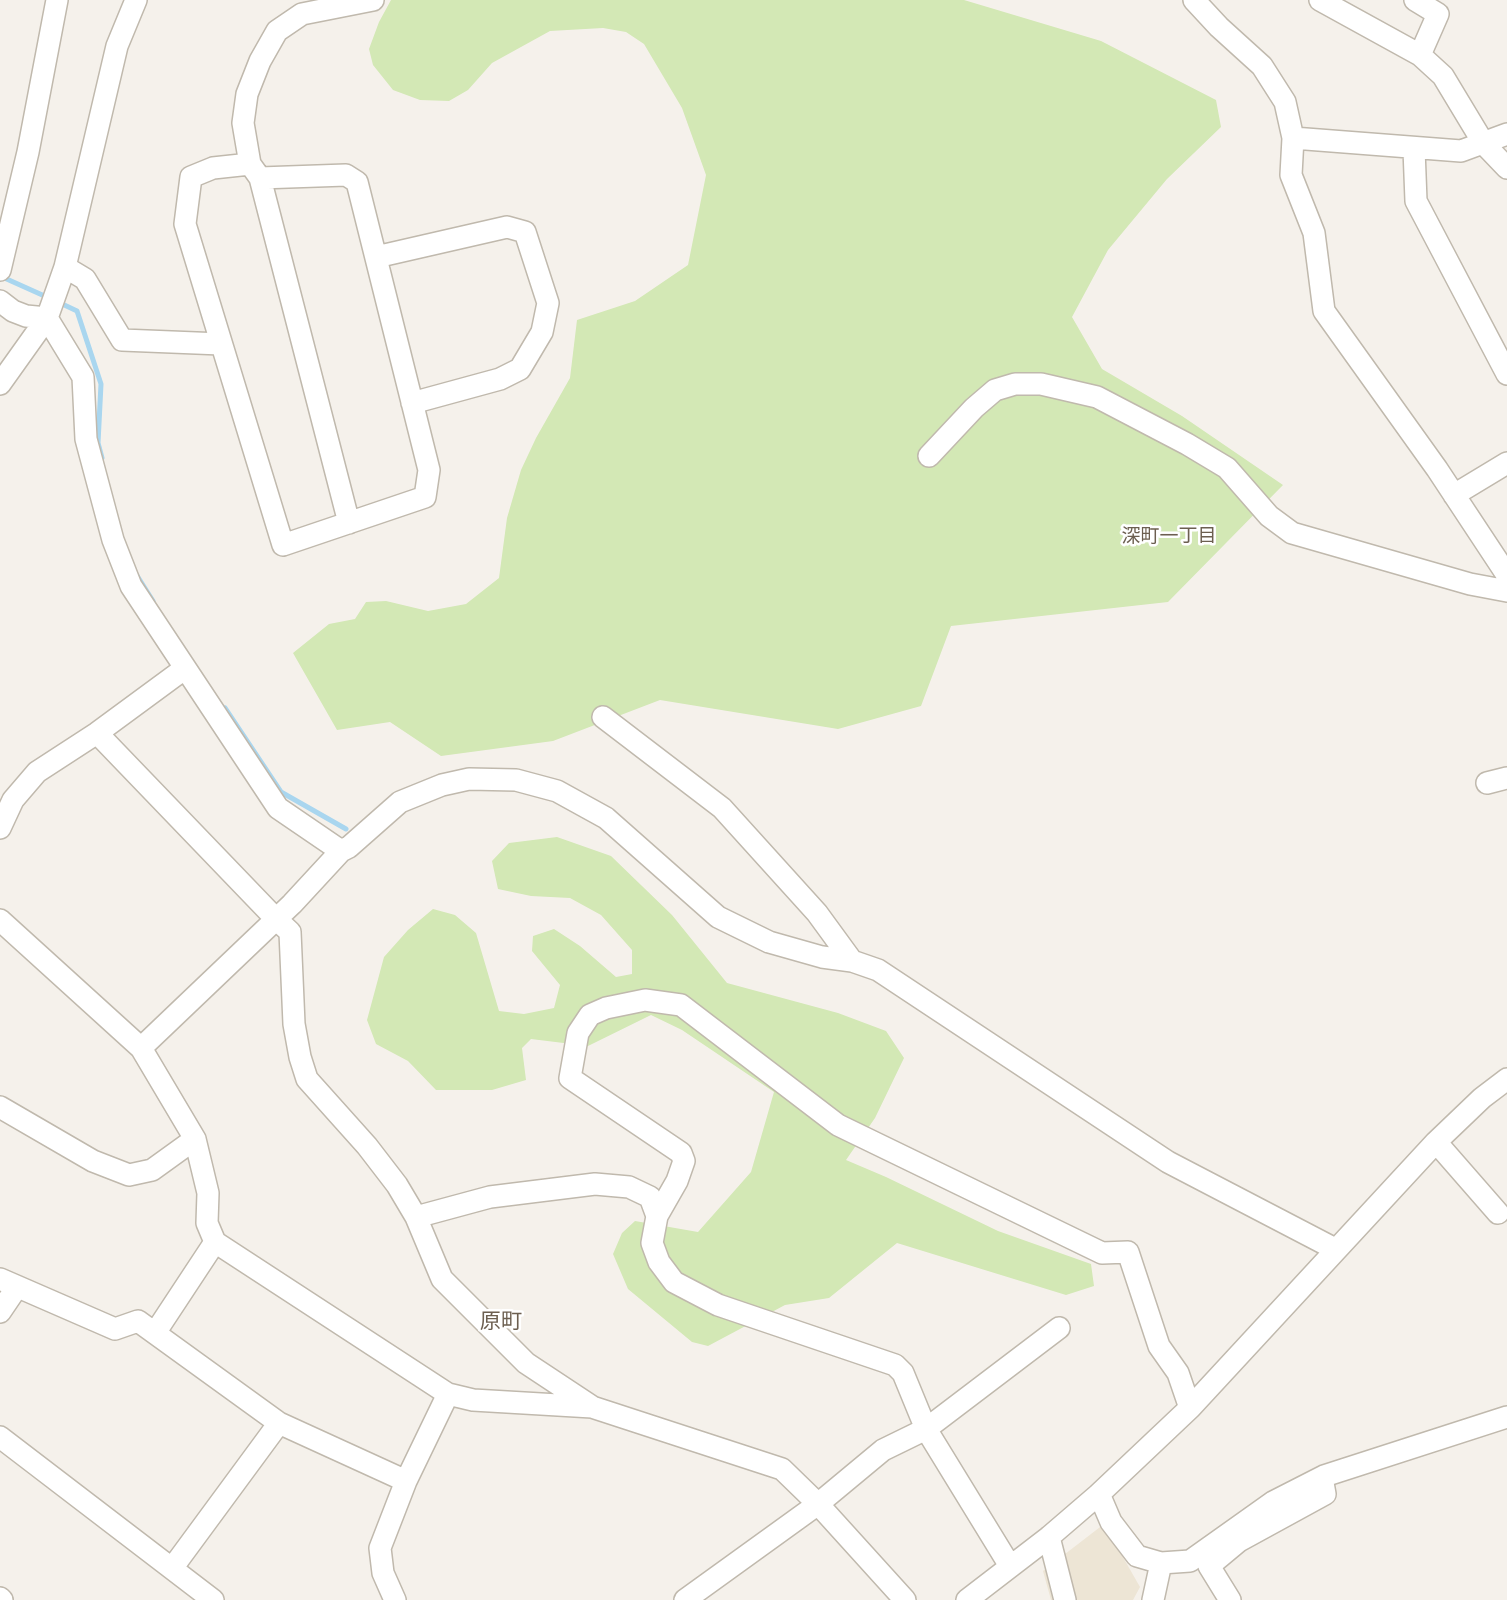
<!DOCTYPE html>
<meta charset="utf-8">
<style>
body{margin:0}
canvas{display:block;background:#f5f1eb}
</style>
<canvas width="1507" height="1600"></canvas>
<script>
const context = document.querySelector('canvas').getContext('2d');
context.lineJoin = 'round';
function paint(path, color) { context.fillStyle = color; context.fill(path, 'evenodd'); }
const poly = rows => new Path2D(rows.map(r => 'M' + r).join(''));
function strokePath(path, color, width, dash) { context.strokeStyle = color; context.lineWidth = width; context.lineCap = dash ? 'butt' : 'round'; context.setLineDash(dash || []); context.stroke(path); }
function label(font, color, halo, rows, align = 'center') {
  context.font = font + ' "Source Sans 3","Noto Sans JP",sans-serif'; context.lineWidth = 5; context.setLineDash([]); context.textBaseline = 'middle'; context.strokeStyle = halo; context.fillStyle = color; for (const [text, x, y, turn = 0] of rows) {
    context.save(); context.translate(x, y); context.rotate((+turn || 0) * Math.PI / 180); context.textAlign = isNaN(turn) ? turn : align; if (halo) context.strokeText(text, 0, 0); context.fillText(text, 0, 0); context.restore();
  }
}
const education = poly([
 [1104,1524,1140,1587,1133,1600,1051,1600,1043,1571]
]);
const green = poly([
 [391,0,964,0,1101,41,1216,100,1221,127,1167,179,1108,250,1072,317,1102,369,1182,416,1283,485,1168,602,951,626,921,706,838,729,660,700,553,741,441,756,390,722,337,730,293,653,329,624,355,619,366,602,386,601,428,611,466,604,499,578,507,518,521,470,536,438,570,378,577,320,635,301,688,265,706,175,682,108,644,44,626,32,603,28,550,31,492,63,468,90,449,101,420,100,393,90,373,65,369,49,379,22],
 [557,837,611,856,672,915,727,983,838,1013,886,1031,904,1058,875,1118,846,1160,886,1177,998,1231,1091,1264,1094,1286,1066,1295,897,1243,829,1298,785,1305,708,1346,692,1342,628,1289,613,1254,622,1233,635,1221,698,1232,751,1172,774,1092,682,1030,651,1015,588,1046,531,1039,522,1048,526,1080,492,1090,436,1090,408,1061,376,1044,367,1020,384,957,408,930,433,909,455,915,476,933,499,1011,524,1014,554,1008,560,985,532,951,533,936,554,929,580,946,616,977,632,974,632,950,601,915,570,898,531,896,498,889,492,861,509,843]
]);
const stream = poly([
 [0,276,49,298],
 [58,302,77,311,101,384,98,443,102,458],
 [136,574,153,601],
 [225,708,281,792,346,829]
]);
const minor = poly([
 [1194,0,1219,27,1262,66,1285,102,1293,138,1291,175,1314,233,1324,311,1437,469,1507,575],
 [1320,0,1420,55,1443,76,1484,144,1507,168],
 [1415,0,1438,14,1420,55],
 [1293,138,1461,151,1507,134],
 [1414,149,1416,201,1507,374],
 [250,164,213,168,191,177,185,224,283,545,425,497,429,470,357,182,346,175,260,178],
 [376,257,507,227,525,232,548,303,542,332,520,369,500,379,412,403],
 [65,267,85,279,122,340,221,344],
 [0,270,28,152,57,0],
 [0,301,13,311,26,316,47,318],
 [47,318,83,377,86,439,113,540,131,586,278,808,341,851],
 [0,384,47,318,58,287,65,267,117,46,136,0],
 [929,456,974,408,995,390,1015,384,1041,384,1097,397,1187,444,1227,468,1269,516,1292,533,1470,584,1507,591],
 [1454,495,1507,463],
 [349,523,260,178,250,164,243,123,247,94,260,61,277,31,302,14,373,0],
 [603,717,722,808,817,913,852,961],
 [97,733,275,918,290,932,294,1024,300,1057,307,1079,367,1146,397,1185,416,1217,442,1279,526,1363,591,1406],
 [1487,783,1507,778],
 [0,828,13,800,37,772,97,733,184,669],
 [0,920,141,1048,195,1139,208,1193,207,1223,215,1242,448,1394,473,1400,592,1407,782,1469,818,1504,905,1600],
 [141,1048,292,904,341,851,349,847,400,802,442,785,469,779,516,780,557,791,606,818,718,917,769,942,822,957,852,961,878,970,1168,1162,1335,1249],
 [0,1107,93,1161,129,1175,152,1170,195,1139],
 [1436,1142,1498,1213],
 [416,1217,490,1197,595,1184,629,1187,650,1197,657,1216],
 [0,1279,115,1329,138,1321,279,1423,406,1481],
 [0,1312,17,1287],
 [155,1333,215,1242],
 [0,1437,213,1600],
 [1099,1494,1111,1522,1137,1556,1161,1563,1190,1561,1273,1502,1324,1476,1507,1417],
 [1049,1537,1065,1600],
 [1010,1566,926,1429,903,1373,895,1365,718,1305,674,1282,659,1262,652,1243,657,1216,677,1181,684,1161,681,1153,570,1078,578,1033,590,1015,606,1008,645,1000,681,1005,838,1125,1102,1253,1128,1252,1159,1346,1178,1373,1190,1408],
 [173,1567,279,1423],
 [0,1598,2,1600],
 [395,1600,383,1573,380,1548,406,1481,448,1394],
 [685,1600,818,1504,883,1450,926,1429,1059,1328],
 [967,1600,1049,1537,1099,1494,1190,1408,1436,1142,1482,1098,1507,1079],
 [1153,1600,1161,1563],
 [1230,1600,1209,1566,1239,1541,1325,1494,1322,1477]
]);
const neighbourhoodNames = [
 ["深町一丁目",1169,538]
];
const quarterNames = [
 ["原町",501,1323]
];
paint(education, '#ede5d5');
paint(green, '#d3e8b5');
strokePath(stream, '#a9d6ef', 5);
strokePath(minor, '#c0b9ad', 24);
strokePath(minor, '#fff', 21);
label('19px', '#6c5f50', '#fff', neighbourhoodNames);
label('21px', '#6c5f50', '#fff', quarterNames);
</script>
